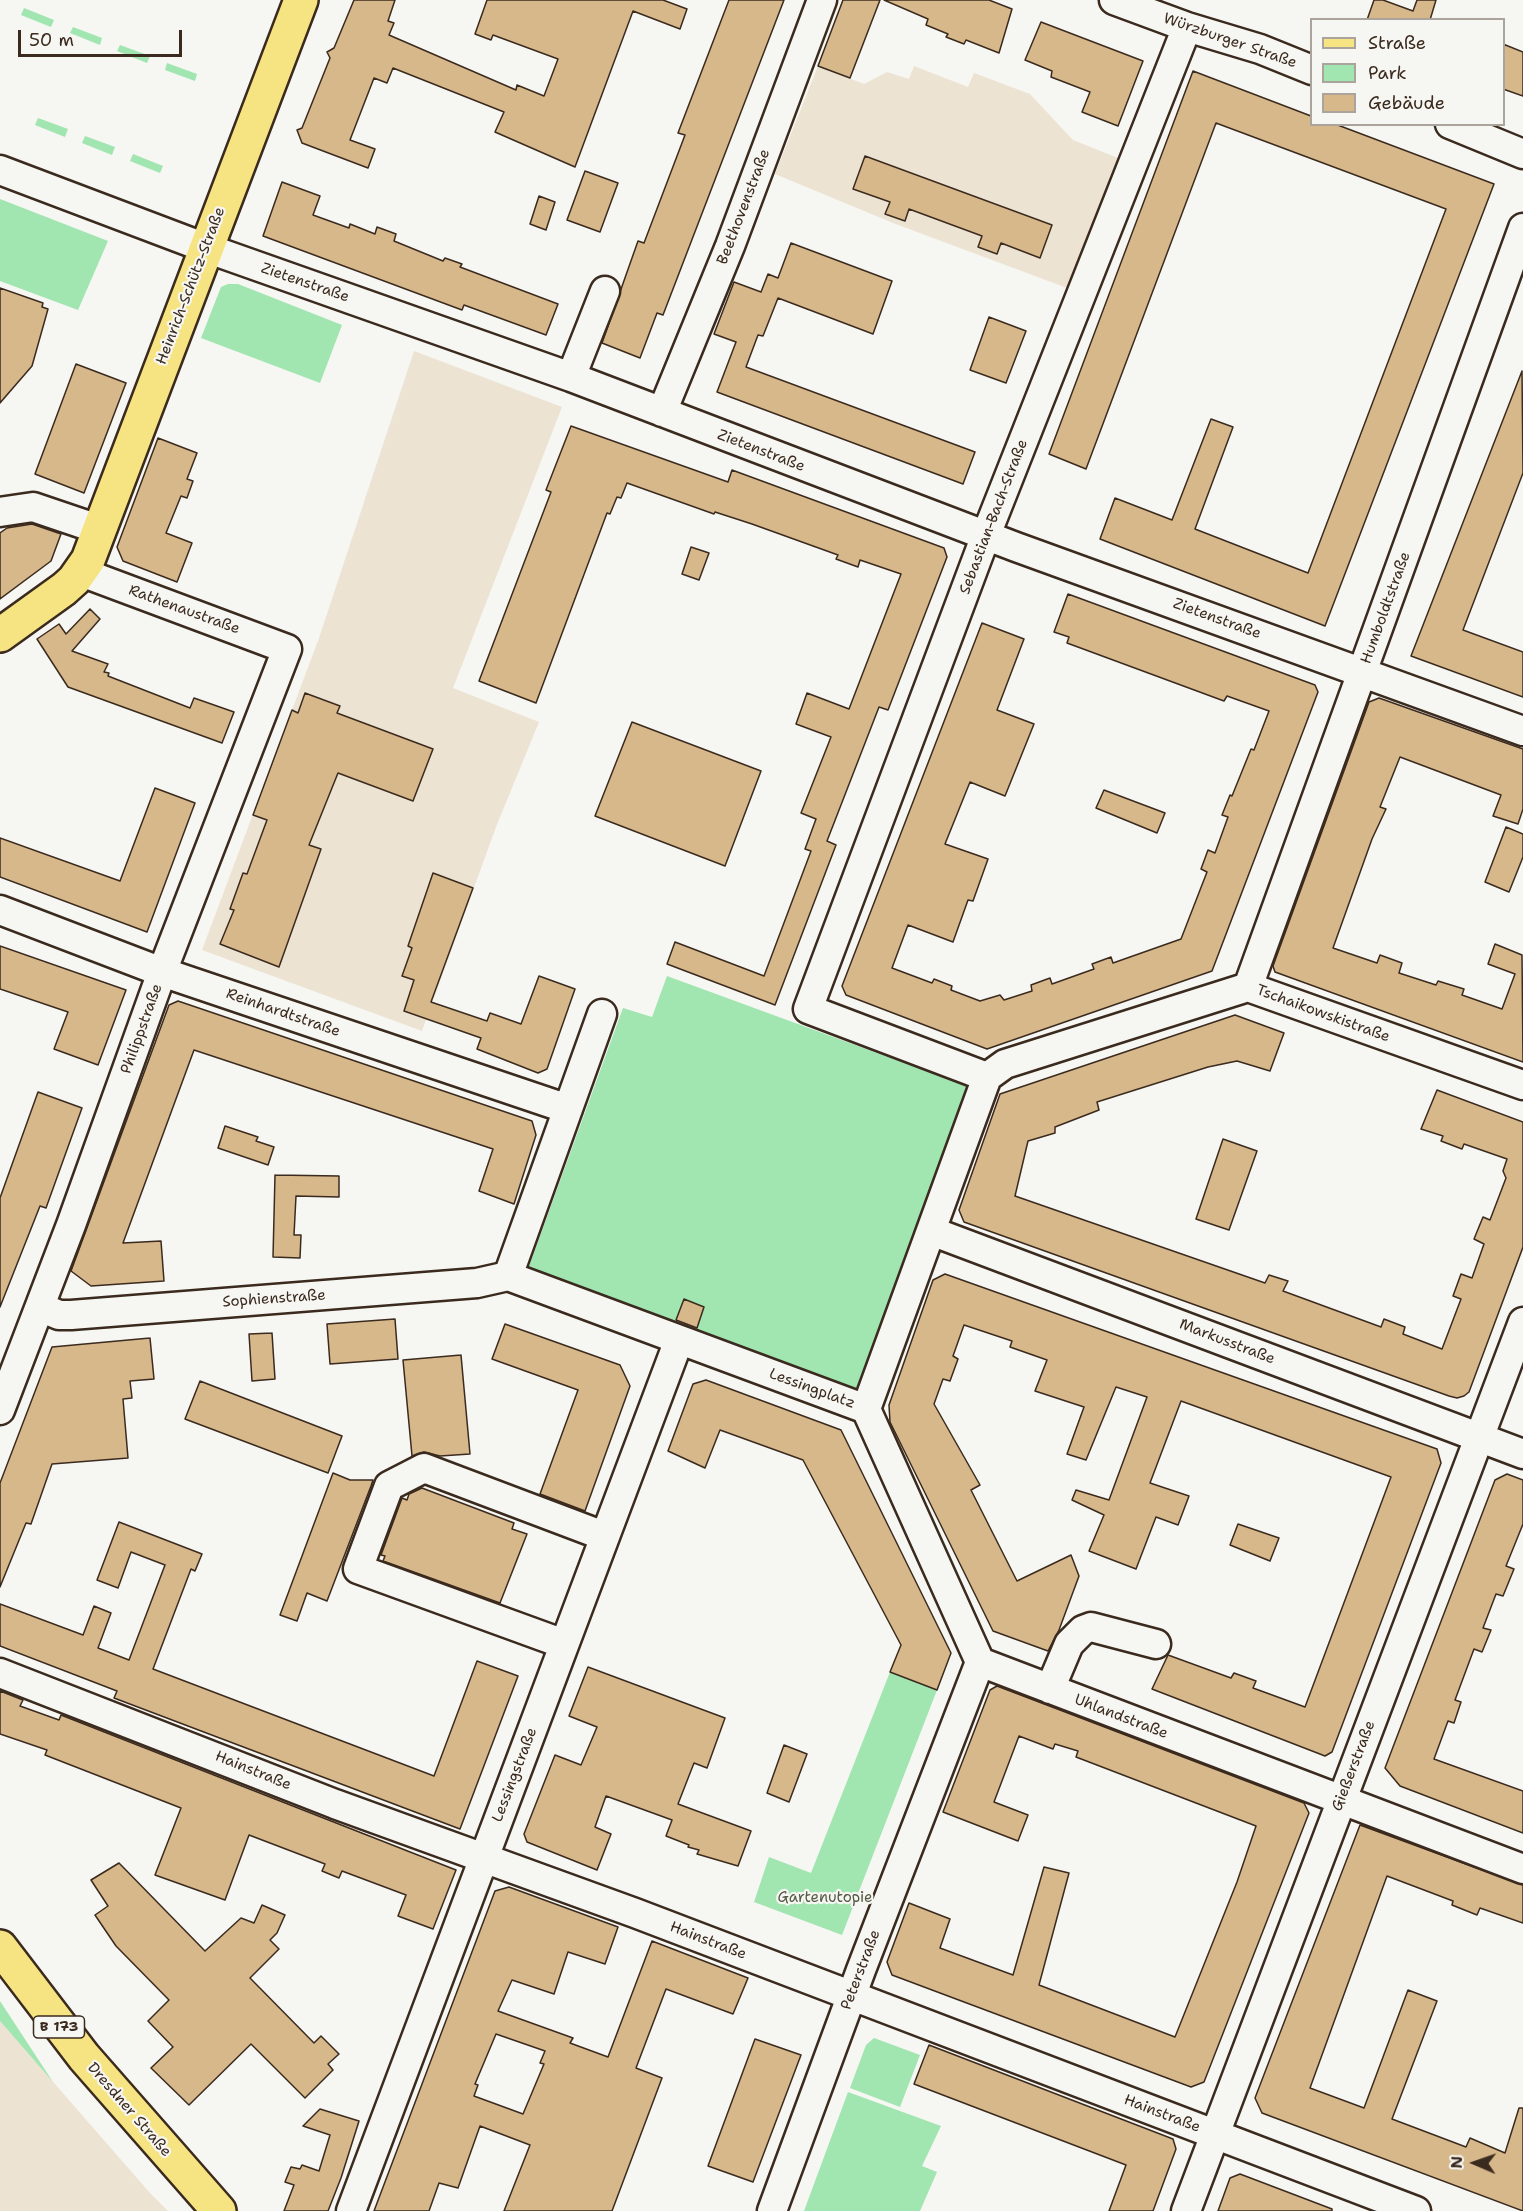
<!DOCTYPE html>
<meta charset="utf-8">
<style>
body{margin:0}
#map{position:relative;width:1523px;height:2211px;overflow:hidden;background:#f6f6f2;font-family:"Shantell Sans",sans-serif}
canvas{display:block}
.legend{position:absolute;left:1310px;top:18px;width:195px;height:108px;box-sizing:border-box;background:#f6f6f2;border:2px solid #aba49d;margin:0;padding:8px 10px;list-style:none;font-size:18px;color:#3b2a1e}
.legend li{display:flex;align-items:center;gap:12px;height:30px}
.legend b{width:30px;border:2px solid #aba49d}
.north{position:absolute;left:1445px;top:2133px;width:60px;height:60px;-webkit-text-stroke:4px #f6f6f2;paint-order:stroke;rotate:272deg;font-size:16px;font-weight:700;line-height:24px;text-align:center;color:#3b2a1e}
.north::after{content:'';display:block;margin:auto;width:21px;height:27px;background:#3b2a1e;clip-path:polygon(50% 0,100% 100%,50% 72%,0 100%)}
.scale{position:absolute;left:18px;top:30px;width:164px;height:27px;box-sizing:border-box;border:3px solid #3b2a1e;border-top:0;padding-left:8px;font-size:18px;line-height:21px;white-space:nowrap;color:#3b2a1e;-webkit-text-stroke:4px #f6f6f2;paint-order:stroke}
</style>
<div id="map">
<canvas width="1523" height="2211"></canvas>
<ul class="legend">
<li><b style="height:8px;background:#f6e381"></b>Straße</li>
<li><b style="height:16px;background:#a1e5b1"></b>Park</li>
<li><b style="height:16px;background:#d7b88b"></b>Gebäude</li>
</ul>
<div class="north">N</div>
<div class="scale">50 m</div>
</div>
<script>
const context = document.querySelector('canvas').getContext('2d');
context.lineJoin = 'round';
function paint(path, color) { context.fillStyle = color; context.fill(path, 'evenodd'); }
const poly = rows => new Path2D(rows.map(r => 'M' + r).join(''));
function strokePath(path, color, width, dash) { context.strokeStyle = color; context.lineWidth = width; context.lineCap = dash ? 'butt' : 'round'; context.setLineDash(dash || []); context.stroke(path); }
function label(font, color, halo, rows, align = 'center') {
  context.font = font + ' "Shantell Sans",sans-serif'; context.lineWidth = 4.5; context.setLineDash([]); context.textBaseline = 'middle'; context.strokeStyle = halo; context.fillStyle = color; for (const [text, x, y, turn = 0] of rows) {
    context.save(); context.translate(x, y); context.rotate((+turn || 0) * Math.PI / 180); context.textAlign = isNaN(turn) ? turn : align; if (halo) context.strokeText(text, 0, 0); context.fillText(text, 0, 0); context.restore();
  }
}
const built = poly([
 [818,66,864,84,887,72,909,79,914,66,968,87,974,73,1030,94,1073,140,1118,158,1067,288,893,223,775,174],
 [414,351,562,407,453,688,539,722,496,827,422,1031,202,950,319,638],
 [0,2021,150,2193,168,2211,0,2211]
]);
const green = poly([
 [24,8,54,20,51,27,21,15],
 [73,27,102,38,100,45,70,33],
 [120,45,150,56,147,63,117,51],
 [167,63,197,74,195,81,165,70],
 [38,118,68,129,65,137,35,125],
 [85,136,115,147,112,155,82,143],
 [133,154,163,166,160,173,130,161],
 [0,199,108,241,78,310,0,281],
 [228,284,238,284,342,325,320,383,201,338,221,287],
 [667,976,967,1086,856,1390,528,1269,623,1008,652,1017],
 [890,1672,937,1690,842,1935,754,1902,769,1857,811,1873],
 [0,2001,53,2082,0,2021],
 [874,2038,920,2055,900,2107,850,2088,866,2045],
 [848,2092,941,2126,922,2166,937,2172,920,2211,804,2211]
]);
const building = poly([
 [354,0,395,0,388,21,394,23,389,35,516,90,517,85,544,96,558,59,493,35,491,40,475,34,487,0,663,0,687,9,680,29,633,11,575,167,495,132,504,112,393,68,387,83,374,78,350,140,375,149,368,168,302,143,297,130,302,128,330,58,327,52,334,48,354,0],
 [729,0,784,0,663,315,657,313,640,358,602,343,638,241,644,243,685,135,678,133,729,0],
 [843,0,880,0,850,78,818,66,843,0],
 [884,0,989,0,1012,9,999,53,966,40,964,44,946,37,948,34,926,25,928,19,884,0],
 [1374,0,1383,0,1413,11,1417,0,1436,0,1430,20,1367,20,1374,0],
 [1041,22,1143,61,1118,126,1082,112,1090,92,1051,77,1052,71,1025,60,1041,22],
 [1503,44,1523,52,1523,96,1503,89,1503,44],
 [1193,71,1311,116,1311,124,1335,124,1494,184,1325,626,1100,539,1115,498,1172,520,1211,419,1233,427,1195,529,1308,573,1446,209,1216,123,1086,469,1049,454,1193,71],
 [865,156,1052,225,1040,258,1001,243,997,254,978,247,982,236,909,209,905,221,885,214,890,202,853,189,865,156],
 [585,171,618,183,600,232,567,220,585,171],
 [282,182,320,196,313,215,349,228,350,224,375,234,377,227,396,234,394,241,443,261,445,258,462,264,460,267,558,304,546,335,464,305,462,310,263,236,282,182],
 [539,196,555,202,546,230,530,224,539,196],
 [791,243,892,281,873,334,778,298,763,336,758,335,746,367,975,452,963,484,717,392,736,342,714,334,734,282,761,292,768,274,778,278,791,243],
 [0,288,43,303,42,307,48,309,32,366,0,403,0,288],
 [989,317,1026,331,1006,383,970,370,989,317],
 [76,364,126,383,84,493,35,474,76,364],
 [1522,371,1523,473,1463,630,1523,652,1523,697,1411,656,1522,371],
 [571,426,728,482,732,470,944,548,947,557,888,710,879,707,827,841,836,845,775,1005,667,964,675,942,764,976,811,851,805,849,816,819,801,813,831,737,796,724,807,693,849,709,901,574,860,560,858,567,836,559,838,555,752,524,715,512,714,514,627,483,621,498,617,497,610,514,607,513,536,703,479,681,551,492,546,490,571,426],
 [158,438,197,453,187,479,193,481,187,498,181,496,166,533,192,543,177,582,123,561,117,547,158,438],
 [32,524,61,534,51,561,0,599,0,533,7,528,32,524],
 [691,547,709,553,699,580,682,574,691,547],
 [1068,594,1315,685,1318,692,1212,971,987,1049,846,995,842,986,982,623,1024,639,997,710,1034,724,1005,796,970,782,945,844,988,859,973,901,968,900,953,942,908,925,892,968,932,983,934,979,952,986,951,990,980,1001,1000,995,1004,1000,1032,991,1031,985,1050,978,1052,984,1094,969,1092,964,1111,957,1113,963,1181,939,1207,872,1201,869,1208,850,1215,853,1228,817,1222,815,1230,795,1232,796,1251,749,1254,750,1269,711,1227,696,1224,701,1067,643,1069,637,1054,632,1068,594],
 [90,609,100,619,72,651,108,664,104,672,109,673,108,676,190,708,194,698,234,712,222,743,68,687,37,639,59,624,66,634,90,609],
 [305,693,340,706,337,713,433,749,413,801,338,773,309,845,321,849,279,967,220,944,234,910,230,909,243,873,247,874,267,820,253,815,292,710,298,713,305,693],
 [1379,698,1523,749,1523,809,1518,824,1493,816,1501,795,1400,757,1380,807,1386,809,1372,839,1333,948,1377,963,1380,955,1402,963,1399,973,1436,985,1438,981,1464,989,1462,995,1502,1009,1515,974,1488,964,1495,944,1522,955,1523,1062,1275,972,1273,966,1369,702,1379,698],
 [632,722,761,771,725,866,595,816,632,722],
 [155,788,195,803,147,932,0,877,0,838,120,881,155,788],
 [1104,790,1165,813,1157,833,1096,808,1104,790],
 [1506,827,1523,834,1523,857,1509,892,1485,882,1506,827],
 [433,873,473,888,431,1002,487,1021,490,1013,521,1024,539,976,575,989,547,1069,538,1073,477,1049,481,1038,404,1011,414,980,402,976,412,948,408,946,433,873],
 [0,946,126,990,98,1065,54,1049,68,1012,0,989,0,946],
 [178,1001,532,1121,536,1135,514,1204,479,1191,493,1149,194,1050,123,1243,161,1241,164,1281,91,1286,71,1271,169,1005,178,1001],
 [1235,1015,1284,1033,1270,1071,1237,1061,1208,1067,1097,1102,1099,1110,1055,1127,1055,1133,1028,1141,1015,1196,1265,1283,1269,1275,1288,1281,1283,1291,1381,1327,1384,1319,1405,1327,1403,1334,1442,1349,1461,1299,1453,1296,1461,1274,1472,1278,1484,1244,1474,1239,1483,1217,1490,1220,1506,1178,1503,1171,1507,1159,1464,1144,1462,1149,1441,1141,1443,1136,1421,1129,1437,1090,1523,1122,1523,1247,1469,1392,1464,1396,1457,1398,1449,1396,964,1222,959,1210,1000,1094,1235,1015],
 [38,1092,82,1108,46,1208,40,1206,0,1307,0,1198,38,1092],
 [225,1126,258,1137,256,1141,274,1147,268,1165,218,1148,225,1126],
 [1223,1139,1257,1151,1229,1230,1196,1219,1223,1139],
 [275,1175,339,1176,339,1197,296,1196,294,1235,301,1235,300,1258,273,1257,275,1175],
 [945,1274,1437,1449,1441,1463,1332,1752,1325,1756,1152,1689,1168,1655,1231,1678,1234,1673,1256,1681,1253,1688,1305,1707,1391,1477,1181,1401,1150,1483,1189,1496,1178,1525,1156,1517,1136,1569,1089,1551,1104,1515,1072,1500,1076,1490,1109,1500,1147,1397,1116,1387,1086,1460,1067,1454,1084,1407,1035,1391,1047,1360,1010,1347,1012,1341,964,1325,953,1356,958,1359,950,1381,943,1379,934,1404,980,1485,971,1490,1017,1581,1071,1555,1079,1576,1059,1630,1048,1651,993,1631,890,1422,889,1405,933,1280,945,1274],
 [684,1299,704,1307,697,1328,676,1320,684,1299],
 [395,1319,398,1359,330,1364,327,1324,395,1319],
 [505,1324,620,1365,630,1386,585,1511,540,1494,578,1390,492,1359,505,1324],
 [272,1333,275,1379,252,1381,249,1334,272,1333],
 [150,1338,154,1379,130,1381,132,1398,123,1399,128,1458,52,1464,31,1524,26,1523,0,1587,0,1483,52,1347,150,1338],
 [461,1355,470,1454,440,1456,424,1452,412,1456,403,1360,461,1355],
 [706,1380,841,1430,951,1653,937,1690,890,1672,901,1645,803,1460,720,1430,705,1468,668,1451,693,1384,706,1380],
 [200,1381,342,1436,328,1473,185,1419,200,1381],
 [333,1473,350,1480,373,1480,371,1486,327,1601,307,1593,297,1621,280,1615,333,1473],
 [1507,1474,1523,1480,1523,1524,1506,1566,1514,1569,1503,1596,1496,1594,1483,1628,1491,1630,1482,1652,1474,1649,1455,1700,1461,1702,1454,1723,1448,1721,1434,1759,1523,1791,1523,1833,1400,1786,1385,1768,1495,1480,1507,1474],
 [422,1488,514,1523,512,1529,527,1534,500,1603,383,1561,385,1556,381,1555,402,1498,407,1500,409,1494,422,1488],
 [119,1522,202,1554,195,1571,191,1569,153,1669,434,1776,477,1661,518,1676,460,1829,114,1698,117,1691,0,1646,0,1604,83,1635,94,1606,111,1613,98,1648,129,1660,165,1565,131,1552,118,1588,97,1580,119,1522],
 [1238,1524,1279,1538,1270,1561,1230,1545,1238,1524],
 [588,1667,725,1718,707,1768,694,1763,678,1804,751,1831,738,1866,697,1854,699,1850,688,1847,689,1845,666,1836,672,1820,606,1796,595,1827,611,1834,597,1870,527,1842,524,1834,555,1755,581,1765,597,1727,569,1716,588,1667],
 [997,1686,1304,1803,1309,1813,1204,2082,1191,2087,892,1975,887,1962,909,1903,950,1919,940,1948,1013,1975,1044,1867,1069,1873,1039,1985,1175,2037,1237,1882,1256,1826,1076,1757,1078,1751,1055,1744,1053,1749,1019,1736,994,1802,1028,1815,1018,1841,943,1812,990,1690,997,1686],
 [0,1691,23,1700,20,1706,59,1720,61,1715,456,1870,433,1929,398,1916,406,1895,342,1871,339,1878,322,1871,325,1864,249,1835,225,1900,155,1875,181,1808,45,1755,47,1750,0,1734,0,1691],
 [784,1745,807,1754,789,1802,767,1793,784,1745],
 [1360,1825,1523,1885,1523,1923,1480,1908,1477,1915,1452,1905,1453,1901,1387,1876,1310,2088,1364,2108,1408,1990,1437,2001,1392,2119,1466,2147,1470,2138,1505,2153,1519,2108,1523,2108,1523,2211,1262,2113,1255,2098,1360,1825],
 [119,1863,205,1951,241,1918,254,1923,262,1905,285,1915,277,1933,270,1940,279,1949,250,1978,314,2043,321,2036,339,2054,328,2064,333,2070,305,2098,251,2044,189,2105,151,2068,173,2047,148,2021,169,2000,116,1946,95,1915,108,1906,91,1880,119,1863],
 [509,1887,618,1927,605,1964,568,1952,554,1994,512,1980,498,2011,573,2038,570,2043,608,2057,652,1941,748,1978,733,2014,666,1989,636,2068,662,2078,612,2211,504,2211,530,2145,480,2126,458,2188,439,2183,429,2211,374,2211,495,1891,509,1887],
 [496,2034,545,2051,540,2063,544,2064,523,2114,474,2096,478,2085,475,2084,496,2034],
 [755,2039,801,2055,753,2182,708,2166,755,2039],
 [929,2045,1173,2139,1176,2149,1153,2211,1109,2211,1126,2165,914,2084,929,2045],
 [320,2109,359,2121,341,2178,328,2211,284,2211,294,2185,285,2182,291,2167,300,2169,302,2165,319,2171,330,2135,303,2126,320,2109],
 [1240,2174,1332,2209,1332,2211,1218,2211,1230,2178,1240,2174]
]);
const minor = poly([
 [1114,0,1187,27,1260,49,1312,70],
 [1450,124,1523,154],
 [0,170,206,248,571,377,1016,547,1523,731],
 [571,377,605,291],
 [662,412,730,246,822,0],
 [0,512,33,507,98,529],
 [0,910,162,972,568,1109],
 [1248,987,1523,228],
 [987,1077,808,1009,986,535,1187,27],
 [987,1077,1005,1064,1248,987,1523,1085],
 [931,1231,1523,1454],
 [508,1276,866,1409],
 [508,1276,602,1014],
 [40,1307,59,1315,71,1315,477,1283,508,1276],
 [866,1409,980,1662,1523,1869],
 [866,1409,987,1077],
 [0,1410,71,1225,162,972,287,649,81,572],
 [564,1644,358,1569,389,1486,424,1468,604,1536],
 [0,1673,335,1804,635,1913,1416,2211],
 [1050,1689,1069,1644,1083,1630,1091,1627,1156,1644],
 [351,2211,679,1340],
 [772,2211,861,1970,980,1662],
 [1186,2211,1523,1322]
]);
const major = poly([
 [0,635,64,589,74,580,88,560,301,0],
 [0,1947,84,2057,219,2211]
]);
const shields = [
 [59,2027,51]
];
const shieldNames = [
 ["B 173",59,2027]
];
const streetNames = [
 ["Würzburger Straße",1230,41,19],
 ["Beethovenstraße",744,207,-69],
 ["Zietenstraße",305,283,19],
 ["Heinrich-Schütz-Straße",191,286,-69],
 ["Zietenstraße",761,451,21],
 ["Sebastian-Bach-Straße",994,517,-69],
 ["Humboldtstraße",1386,608,-70],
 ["Rathenaustraße",184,610,20],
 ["Zietenstraße",1217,619,20],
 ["Reinhardtstraße",283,1013,19],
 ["Tschaikowskistraße",1323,1014,20],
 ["Philippstraße",142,1029,-70],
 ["Sophienstraße",274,1299,-4],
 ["Markusstraße",1227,1342,21],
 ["Lessingplatz",812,1389,20],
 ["Uhlandstraße",1121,1717,21],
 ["Gießerstraße",1354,1766,-69],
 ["Hainstraße",253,1771,22],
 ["Lessingstraße",515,1775,-69],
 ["Hainstraße",708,1941,21],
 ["Peterstraße",861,1970,-69],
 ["Dresdner Straße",129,2110,49],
 ["Hainstraße",1162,2114,21]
];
const parkNames = [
 ["Gartenutopie",825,1898]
];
paint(built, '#ede3d3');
paint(green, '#a1e5b1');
paint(building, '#d7b88b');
strokePath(building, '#3b2a1e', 1.5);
strokePath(minor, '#3b2a1e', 33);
strokePath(major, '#3b2a1e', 38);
strokePath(minor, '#f6f6f2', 28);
strokePath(major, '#f6e381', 33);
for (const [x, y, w] of shields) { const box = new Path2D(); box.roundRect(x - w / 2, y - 11, w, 22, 4.5); context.fillStyle = '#f6f6f2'; context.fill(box); strokePath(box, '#3b2a1e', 1.5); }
label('bold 14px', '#3b2a1e', null, shieldNames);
label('15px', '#3b2a1e', '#f6f6f2', streetNames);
label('15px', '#545943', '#f6f6f2', parkNames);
</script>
